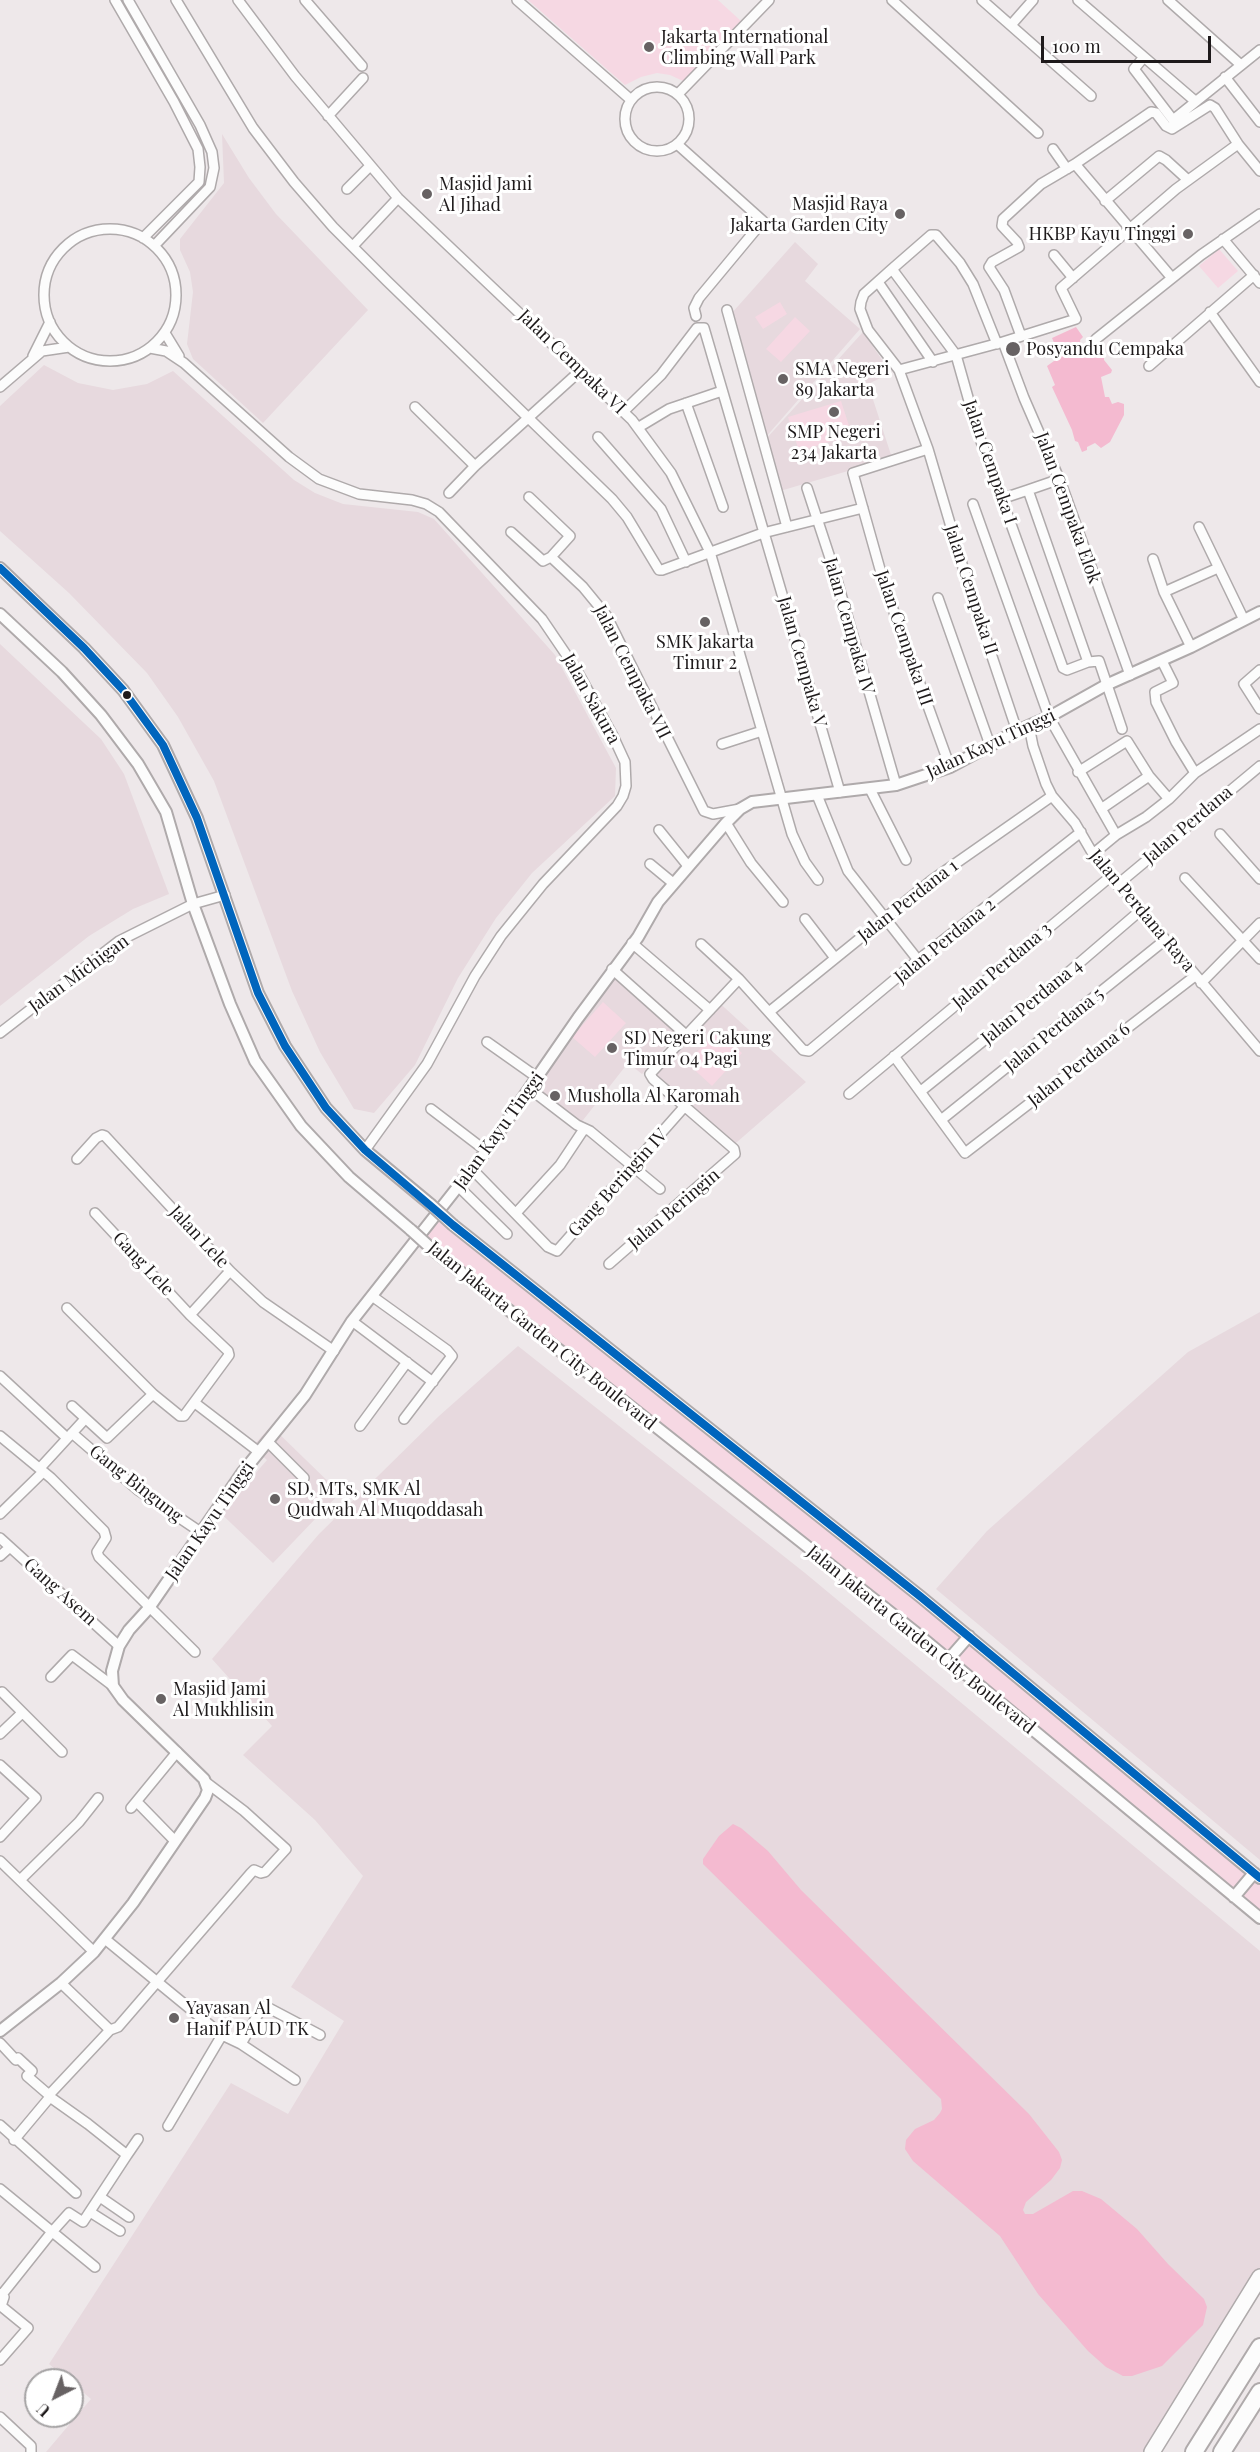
<!DOCTYPE html>
<style>
body{margin:0}
#map{position:relative;width:1260px;height:2452px;overflow:hidden;background:#eee8ea;font-family:"Playfair Display",serif}
canvas{display:block}
.north{position:absolute;left:24px;top:2368px;width:60px;height:60px;box-sizing:border-box;background:#fff;border:2px solid #a5a3a4;border-radius:50%;rotate:222deg;font-size:16px;font-weight:700;line-height:24px;text-align:center;color:#1e1a1b}
.north::after{content:'';display:block;margin:auto;width:21px;height:27px;background:#676263;clip-path:polygon(50% 0,100% 100%,50% 72%,0 100%)}
.scale{position:absolute;left:1041px;top:36px;width:170px;height:27px;box-sizing:border-box;border:3px solid #1e1a1b;border-top:0;padding-left:8px;font-size:18px;line-height:21px;white-space:nowrap;color:#1e1a1b;-webkit-text-stroke:4px #fff;paint-order:stroke}
</style>
<div id="map">
<canvas width="1260" height="2452"></canvas>
<div class="north">U</div>
<div class="scale">100 m</div>
</div>
<script>
const context = document.querySelector('canvas').getContext('2d');
context.lineJoin = 'round';
function paint(path, color) { context.fillStyle = color; context.fill(path, 'evenodd'); }
const poly = rows => new Path2D(rows.map(r => 'M' + r).join(''));
function strokePath(path, color, width, dash) { context.strokeStyle = color; context.lineWidth = width; context.lineCap = dash ? 'butt' : 'round'; context.setLineDash(dash || []); context.stroke(path); }
function label(font, color, halo, rows, align = 'center') {
  context.font = font + ' "Playfair Display",serif'; context.lineWidth = 6; context.setLineDash([]); context.textBaseline = 'middle'; context.strokeStyle = halo; context.fillStyle = color; for (const [text, x, y, turn = 0] of rows) {
    context.save(); context.translate(x, y); context.rotate((+turn || 0) * Math.PI / 180); context.textAlign = isNaN(turn) ? turn : align; if (halo) context.strokeText(text, 0, 0); context.fillText(text, 0, 0); context.restore();
  }
}
const built = poly([
 [222,134,249,178,276,214,368,310,263,423,193,359,187,344,193,292,190,272,180,250,180,239,224,183],
 [795,242,818,264,805,281,860,329,765,438,731,314],
 [863,332,891,373,868,384,892,458,780,491,765,440],
 [44,365,78,383,113,390,147,384,173,371,294,480,315,493,343,504,418,512,434,519,555,655,616,768,615,796,532,873,496,918,458,978,415,1065,374,1113,354,1109,320,1052,292,991,214,781,178,717,147,673,69,593,0,531,0,406],
 [0,644,101,739,124,774,169,894,133,909,89,936,0,1006],
 [611,973,677,1034,642,1074,628,1063,576,1129,529,1093],
 [714,998,806,1082,729,1149,645,1076],
 [1260,1312,1260,1860,936,1589,987,1531,1188,1352],
 [518,1346,805,1573,1260,1951,1260,2288,1150,2452,46,2452,91,2399,72,2383,72,2380,68,2380,49,2364,231,2083,288,2114,344,2021,291,1987,363,1876,315,1820,243,1755,272,1726,212,1659,319,1534,439,1416],
 [271,1426,340,1493,273,1563,212,1505,235,1472,248,1482,267,1460,252,1447]
]);
const green = poly([
 [528,0,718,0,741,21,683,81,670,75,657,73,641,77,625,85],
 [1219,249,1238,271,1218,288,1199,266],
 [780,302,787,314,763,329,755,317],
 [795,317,810,331,781,362,766,349],
 [841,401,852,435,799,451,788,417],
 [603,1002,626,1023,595,1057,572,1037],
 [717,1030,742,1053,712,1086,687,1063],
 [442,1214,1260,1878,1260,1919,422,1240]
]);
const water = poly([
 [1076,327,1083,337,1080,340,1081,348,1089,353,1095,348,1104,357,1104,360,1112,370,1111,373,1101,377,1105,397,1109,397,1112,404,1118,402,1124,404,1124,415,1110,442,1101,448,1095,443,1087,447,1087,450,1082,452,1078,442,1075,441,1072,430,1052,387,1055,385,1047,366,1054,361,1059,354,1052,338],
 [733,1824,741,1828,768,1851,801,1890,1029,2114,1059,2152,1062,2160,1060,2168,1051,2180,1026,2202,1023,2210,1025,2214,1033,2214,1073,2191,1082,2191,1101,2199,1137,2229,1168,2264,1204,2299,1207,2307,1203,2325,1162,2366,1132,2376,1123,2376,1106,2367,1088,2351,1038,2294,1000,2236,913,2161,905,2149,906,2140,915,2129,934,2120,940,2113,942,2109,941,2099,703,1864,703,1859,719,1836]
]);
const minor = poly([
 [115,0,174,102,198,149,200,167,199,182,143,238],
 [128,0,200,125,212,152,214,168,210,187,154,246],
 [176,0,253,128,294,182,333,227,387,281,612,499,627,517,659,570,662,570,763,533,863,508],
 [238,0,295,76,398,198,632,420,671,473,710,552,792,834,805,862,818,880],
 [305,0,362,66],
 [517,0,630,99],
 [892,0,1038,133],
 [982,0,1091,96],
 [1078,0,1195,101],
 [1168,0,1241,65],
 [1011,25,1033,0],
 [1144,57,1134,69,1173,120,1260,50],
 [1225,77,1260,122],
 '625 119a32 32 0 1 1 64 0a32 32 0 1 1-64 0Z',
 [678,94,769,0],
 [328,116,363,78],
 [677,144,763,221,699,298,694,308,696,316],
 [1053,149,1067,169],
 [1075,164,1151,112,1156,113,1166,126,1172,129,1210,105,1215,108,1238,144],
 [347,189,370,166],
 [1105,201,1159,156,1166,160,1188,180],
 '44 295a66 66 0 1 1 132 0a66 66 0 1 1-132 0Z',
 [1223,239,1260,283],
 [353,246,398,198],
 [1054,255,1073,278],
 [892,269,956,355,978,433,1063,668,1067,670,1088,662,1099,661,1122,729],
 [878,282,933,362],
 [727,310,787,527],
 [1210,312,1260,382],
 [165,333,179,356],
 [1021,336,1004,290,989,267,992,262,1019,247,1017,242,1002,226,1003,219,1041,184,1075,164,1172,278],
 [1096,339,1201,255,1260,214],
 [1003,342,1076,319,1061,288,1176,189,1238,144,1260,171],
 [997,344,973,284,960,263,936,235,931,235,892,269,864,294,861,302,860,309,868,330,899,370,928,449,970,591,1017,731],
 [150,348,166,351,184,363,289,457,319,479,359,494,412,500,426,504,439,512,542,619,576,669,613,736,625,762,626,786,623,796,617,806,543,884,501,936,475,976,427,1064,365,1150],
 [33,356,50,322],
 [1149,366,1254,275],
 [899,370,1003,342,1024,398,1061,483,1130,675],
 [0,387,42,351,69,347],
 [686,403,723,507],
 [415,407,475,466],
 [623,412,661,375,697,328,704,328,840,792],
 [639,427,669,409,722,391],
 [598,437,661,509,686,562],
 [928,449,853,473,885,587,950,767],
 [807,488,834,570,896,785],
 [1028,490,1060,479],
 [449,493,475,466,580,371],
 [1001,499,1028,490,1088,662],
 [973,504,1049,717,1116,835],
 [1199,527,1244,620],
 [511,532,543,561,551,557,570,536,529,497],
 [551,557,583,587,606,615,704,811,713,814,740,809],
 [1153,559,1164,592,1191,647],
 [1164,592,1218,568],
 [938,598,990,745],
 [1162,661,1173,683,1155,692,1156,702,1176,742,1195,773],
 [1260,670,1244,684,1260,709],
 [1029,726,1033,746,1046,784,1052,796,1075,823,1093,854,1260,1051],
 [722,744,762,731],
 [1078,772,1127,741,1149,776,1169,799],
 [870,789,906,860],
 [817,795,848,871,918,960],
 [1101,809,1149,776],
 [726,823,751,863,783,902],
 [659,830,688,866],
 [1220,834,1260,879],
 [1093,854,1116,835,1146,817,1169,799,1195,773,1260,729],
 [650,864,673,883],
 [1185,878,1260,959],
 [1117,885,1260,766],
 [805,919,835,958],
 [632,943,710,1010],
 [701,944,739,979],
 [612,969,686,1035],
 [1201,983,1260,923],
 [769,1012,932,880,1052,796],
 [0,1033,119,941,193,904,225,895],
 [487,1042,538,1078],
 [894,1056,965,1153,1195,976],
 [530,1089,577,1125,590,1131,660,1189],
 [921,1091,1070,971,1141,910],
 [849,1094,1110,877],
 [431,1109,486,1151],
 [941,1120,1165,940],
 [77,1159,96,1138,102,1135,105,1136,230,1271,263,1302,334,1351],
 [472,1169,548,1247,557,1251,685,1106],
 [459,1187,507,1234],
 [517,1212,560,1165,584,1129],
 [609,1264,735,1154,734,1149,653,1079,650,1074,739,979,803,1050,809,1051,918,960,1081,832],
 [372,1296,447,1350,452,1356,404,1419],
 [67,1308,153,1394],
 [190,1315,230,1271],
 [352,1321,433,1382],
 [0,1376,67,1438],
 [195,1403,259,1452],
 [72,1406,107,1438,153,1394,180,1416,184,1416,229,1355,228,1351,190,1315,95,1213],
 [360,1426,407,1362],
 [72,1433,138,1490,202,1533],
 [0,1436,51,1478,104,1531,106,1538,97,1552,99,1557,195,1652],
 [268,1442,304,1478],
 [40,1468,85,1419],
 [0,1514,43,1472],
 [0,1538,119,1646],
 [0,1556,10,1547],
 [51,1677,72,1655,113,1686],
 [2,1692,62,1752],
 [0,1734,22,1713],
 [0,1765,36,1798,0,1837],
 [137,1802,174,1840],
 [131,1808,177,1752],
 [0,1861,94,1952],
 [20,1880,79,1822,98,1798],
 [105,1939,222,2035,241,2044,295,2080],
 [61,1983,110,2030],
 [0,2043,14,2058,16,2060,18,2058,32,2071,27,2076,49,2095],
 [241,2044,261,2009,265,2006,320,2035],
 [50,2097,88,2124,127,2155,83,2222,69,2213,51,2233],
 [0,2125,76,2193],
 [168,2126,222,2035],
 [14,2140,50,2097,49,2095,110,2030,118,2027,251,1873,254,1870,261,1873,265,1872,286,1849,244,1811,207,1783],
 [127,2155,138,2139],
 [0,2189,95,2267],
 [100,2197,129,2217],
 [90,2212,120,2231],
 [0,2294,4,2297,1,2306,28,2328,0,2360],
 [0,2297,51,2233],
 [0,2417,31,2446,31,2452]
]);
const tertiary = poly([
 [0,568,84,648,123,690,163,745,197,818,258,993,285,1046,326,1108,365,1150,430,1204],
 [0,614,62,672,101,715,138,764,166,812,193,904,230,1004,255,1061,301,1126,349,1177,411,1230],
 [453,1225,921,1597,1260,1878],
 [433,1250,915,1632,1260,1918],
 [948,1660,969,1636],
 [1234,1897,1254,1873],
 [0,2031,61,1983,94,1952,133,1903,205,1798,208,1790,204,1779,123,1700,113,1686,112,1671,119,1646,129,1630,149,1608,242,1473,305,1395,352,1321,486,1151,578,1018,638,937,658,902,726,823,740,809,752,802,896,785,950,767,1017,731,1049,717,1106,685,1191,647,1260,612]
]);
const trunk = poly([
 [1152,2452,1260,2277]
]);
const motorway = poly([
 [1194,2452,1260,2347],
 [1222,2452,1260,2392]
]);
const tertiaryBridge = poly([
 [430,1204,453,1225],
 [411,1230,433,1250]
]);
const bus1 = poly([
 [0,568,84,648,123,690,163,745,197,818,258,993,285,1046,326,1108,365,1150,453,1225,921,1597,1260,1878]
]);
const markers = [
 [649,47,6,"#676263"],
 [427,194,6,"#676263"],
 [900,214,6,"#676263"],
 [1188,234,6,"#676263"],
 [1013,349,8,"#676263"],
 [783,379,6,"#676263"],
 [834,412,6,"#676263"],
 [705,622,6,"#676263"],
 [127,695,5,"#1e1a1b"],
 [612,1048,6,"#676263"],
 [555,1096,6,"#676263"],
 [275,1499,6,"#676263"],
 [161,1699,6,"#676263"],
 [174,2018,6,"#676263"]
];
const poiNames = [
 ["Jakarta International",661,37],
 ["Climbing Wall Park",661,58],
 ["Masjid Jami",439,184],
 ["Al Jihad",439,205],
 ["Masjid Raya",888,204,"right"],
 ["Jakarta Garden City",888,225,"right"],
 ["HKBP Kayu Tinggi",1176,234,"right"],
 ["Posyandu Cempaka",1026,349],
 ["SMA Negeri",795,369],
 ["89 Jakarta",795,390],
 ["SMP Negeri",834,432,"center"],
 ["234 Jakarta",834,453,"center"],
 ["SMK Jakarta",705,642,"center"],
 ["Timur 2",705,663,"center"],
 ["SD Negeri Cakung",624,1038],
 ["Timur 04 Pagi",624,1059],
 ["Musholla Al Karomah",567,1096],
 ["SD, MTs, SMK Al",287,1489],
 ["Qudwah Al Muqoddasah",287,1510],
 ["Masjid Jami",173,1689],
 ["Al Mukhlisin",173,1710],
 ["Yayasan Al",186,2008],
 ["Hanif PAUD TK",186,2029]
];
const streetNames = [
 ["Jalan Cempaka VI",572,362,44],
 ["Jalan Cempaka I",990,462,71],
 ["Jalan Cempaka Elok",1068,508,70],
 ["Jalan Cempaka II",971,590,72],
 ["Jalan Cempaka IV",849,626,74],
 ["Jalan Cempaka III",904,638,71],
 ["Jalan Cempaka V",802,662,74],
 ["Jalan Cempaka VII",632,672,63],
 ["Jalan Sakura",591,699,61],
 ["Jalan Kayu Tinggi",991,744,-25],
 ["Jalan Perdana",1188,825,-40],
 ["Jalan Perdana 1",908,901,-38],
 ["Jalan Perdana Raya",1142,911,50],
 ["Jalan Perdana 2",945,941,-39],
 ["Jalan Perdana 3",1002,966,-40],
 ["Jalan Michigan",79,974,-36],
 ["Jalan Perdana 4",1032,1002,-39],
 ["Jalan Perdana 5",1054,1030,-39],
 ["Jalan Perdana 6",1079,1065,-38],
 ["Jalan Kayu Tinggi",499,1131,-54],
 ["Gang Beringin IV",618,1183,-48],
 ["Jalan Beringin",674,1209,-40],
 ["Jalan Lele",199,1237,47],
 ["Gang Lele",143,1264,47],
 ["Jalan Jakarta Garden City Boulevard",542,1336,39],
 ["Gang Bingung",136,1484,38],
 ["Jalan Kayu Tinggi",210,1521,-55],
 ["Gang Asem",60,1592,42],
 ["Jalan Jakarta Garden City Boulevard",921,1640,39]
];
paint(built, '#e7d9de');
paint(green, '#f6d8e3');
paint(water, '#f4bad0');
strokePath(minor, '#afaaab', 12);
strokePath(tertiary, '#afaaab', 14);
strokePath(trunk, '#afaaab', 18);
strokePath(motorway, '#afaaab', 20);
strokePath(minor, '#fcfcfc', 9);
strokePath(tertiary, '#fcfcfc', 10);
strokePath(trunk, '#fcfcfc', 15);
strokePath(motorway, '#fcfcfc', 16);
strokePath(tertiaryBridge, '#afaaab', 14, []);
strokePath(tertiaryBridge, '#fcfcfc', 10);
strokePath(bus1, '#0065bd', 8);
for (const [x, y, r, color] of markers) { const dot = new Path2D(); dot.arc(x, y, r, 0, 2 * Math.PI); context.fillStyle = color; context.fill(dot); strokePath(dot, '#fff', 2); }
label('18px', '#1e1a1b', '#fff', poiNames, 'left');
label('18px', '#1e1a1b', '#fff', streetNames);
</script>
